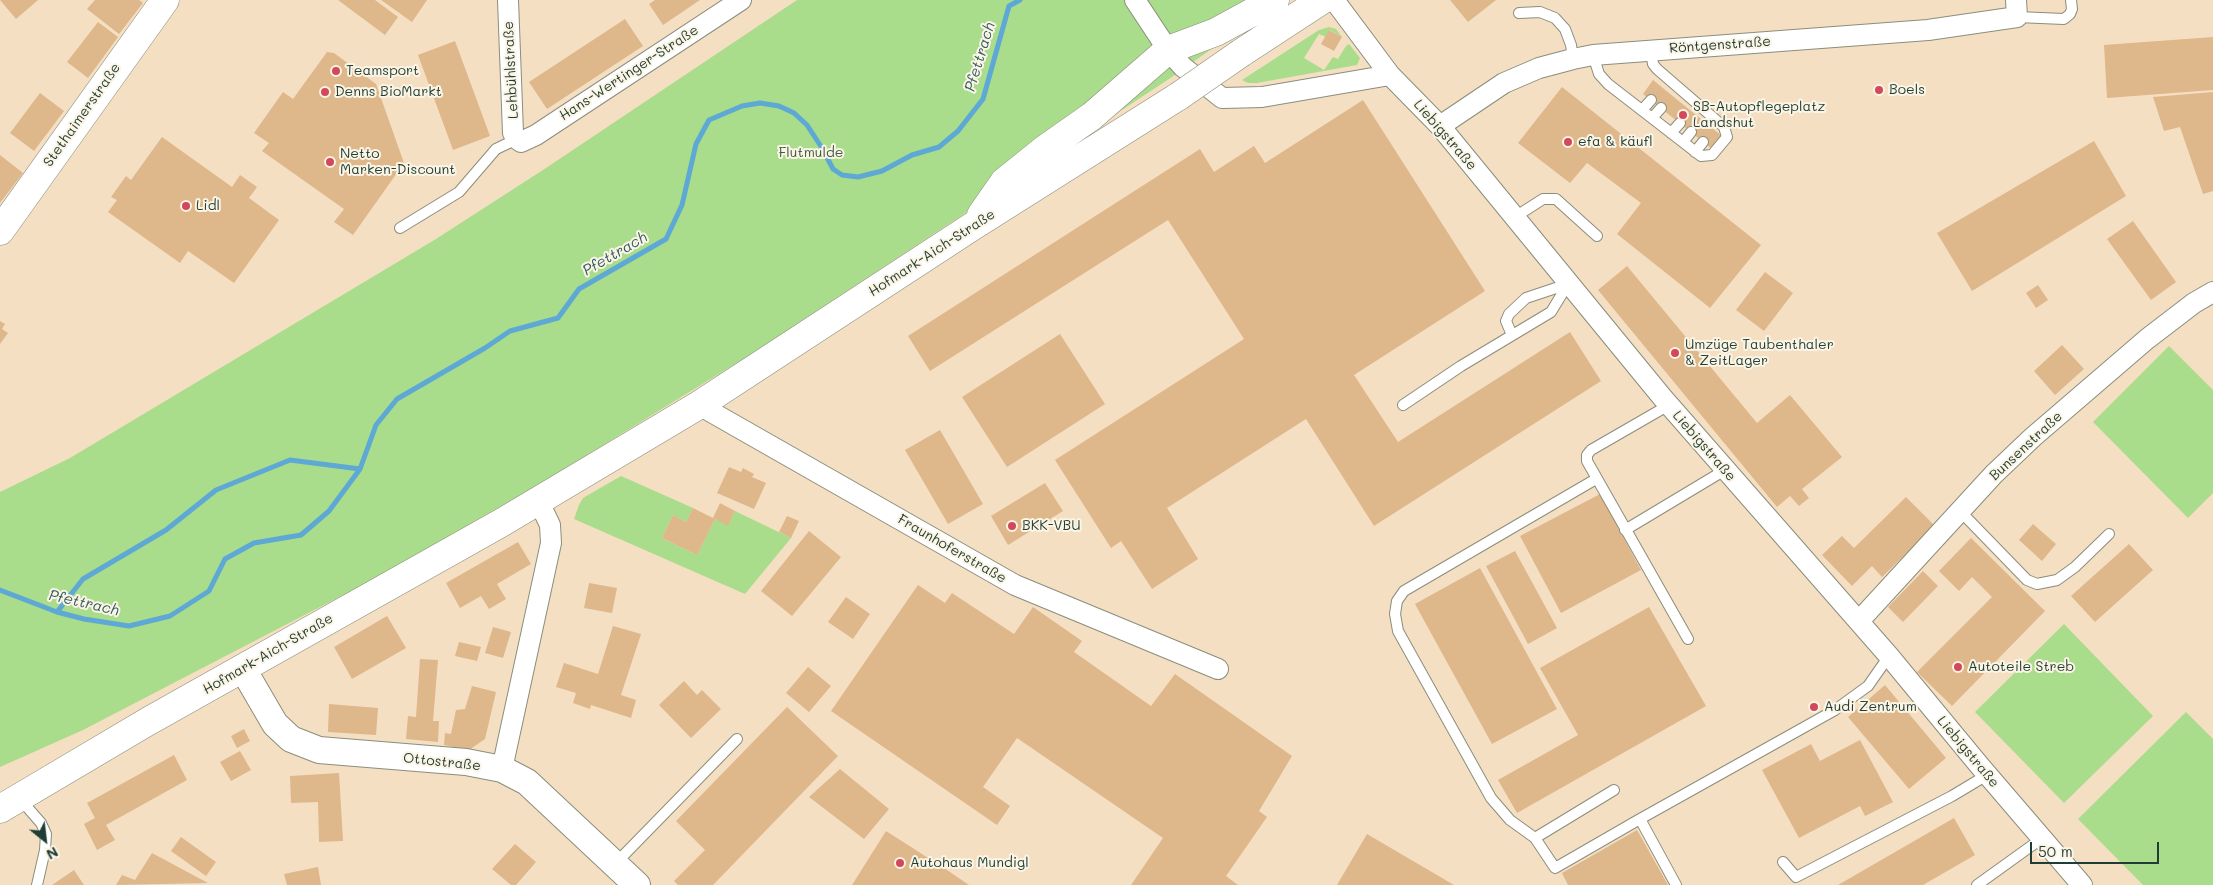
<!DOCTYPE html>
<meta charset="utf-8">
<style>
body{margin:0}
#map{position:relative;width:2213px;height:885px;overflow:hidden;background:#f5dfc3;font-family:Mali,sans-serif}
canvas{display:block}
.north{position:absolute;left:20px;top:815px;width:50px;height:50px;-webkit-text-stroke:4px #fcf5e5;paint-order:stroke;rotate:151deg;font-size:14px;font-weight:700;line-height:20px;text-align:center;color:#1f3d34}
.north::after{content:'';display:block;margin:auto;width:18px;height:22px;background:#1f3d34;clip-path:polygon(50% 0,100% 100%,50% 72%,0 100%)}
.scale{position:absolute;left:2030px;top:842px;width:129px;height:22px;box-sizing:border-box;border:2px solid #1f3d34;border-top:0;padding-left:6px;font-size:15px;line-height:18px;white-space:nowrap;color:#1f3d34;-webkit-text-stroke:4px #fcf5e5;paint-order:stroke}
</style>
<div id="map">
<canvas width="2213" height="885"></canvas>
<div class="north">N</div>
<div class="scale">50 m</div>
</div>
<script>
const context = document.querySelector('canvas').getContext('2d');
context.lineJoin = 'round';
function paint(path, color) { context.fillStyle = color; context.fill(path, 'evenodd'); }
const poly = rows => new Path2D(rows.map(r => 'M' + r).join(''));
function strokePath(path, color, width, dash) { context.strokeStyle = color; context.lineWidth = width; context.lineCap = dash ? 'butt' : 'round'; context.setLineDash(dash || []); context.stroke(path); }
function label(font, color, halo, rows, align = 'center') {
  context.font = font + ' Mali,sans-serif'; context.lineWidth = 4; context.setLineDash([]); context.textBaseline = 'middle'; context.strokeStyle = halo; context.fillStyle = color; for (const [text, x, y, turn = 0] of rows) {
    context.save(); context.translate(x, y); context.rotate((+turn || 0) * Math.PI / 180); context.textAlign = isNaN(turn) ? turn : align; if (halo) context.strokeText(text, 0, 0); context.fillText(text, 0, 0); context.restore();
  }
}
const green = poly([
 [797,0,1281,0,1169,79,748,356,543,482,372,580,83,730,0,767,0,492,70,458,436,239,546,168],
 [1329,27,1336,29,1342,37,1330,30,1326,37,1319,34,1304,58,1324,70,1333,57,1338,59,1346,46,1349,44,1360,58,1357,65,1257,83,1248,83,1242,80,1319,30],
 [2169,346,2213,390,2213,493,2188,518,2093,422],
 [621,476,693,508,686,522,673,515,662,538,697,555,715,519,728,525,735,511,791,538,745,594,574,519,579,505,583,498],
 [2064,624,2153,716,2064,803,1975,712],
 [2186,712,2213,739,2213,885,2143,885,2078,819]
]);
const stream = poly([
 [0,590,57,612,84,619,129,626,170,616,209,591,225,559,254,543,301,535,329,511,360,469,376,425,397,399,485,348,510,331,558,318,579,289,666,239,682,205,696,144,709,120,742,106,760,103,779,106,794,113,807,125,822,148,833,169,842,175,858,177,882,171,912,155,939,147,958,131,983,99,1009,6,1020,0],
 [57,612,83,579,166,530,216,490,290,460,360,469]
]);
const building = poly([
 [0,0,38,0,16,19],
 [95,0,139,0,143,3,119,34,87,9],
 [338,0,375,0,398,17,385,35],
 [381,0,427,0,412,22],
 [655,0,700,0,663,25,649,4],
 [1450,0,1496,0,1468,22],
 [625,19,643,46,547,109,529,82],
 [98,22,118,37,88,78,67,62],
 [1329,30,1342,37,1334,51,1321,44],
 [2213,37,2213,90,2107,98,2104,45],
 [455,41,490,136,453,150,418,55],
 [327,52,334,53,376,84,404,163,353,235,334,222,344,209,262,151,269,143,254,133,283,92,293,99],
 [1653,80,1723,137,1712,149,1643,94],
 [1562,87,1761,245,1710,308,1617,234,1641,203,1587,163,1570,183,1518,143],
 [2213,92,2213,191,2203,194,2180,127,2164,131,2153,97],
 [40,93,64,111,34,151,10,133],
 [1363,100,1485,291,1354,375,1398,442,1570,332,1601,381,1374,526,1306,419,1167,508,1198,559,1152,589,1121,541,1111,548,1055,460,1244,339,1168,220,930,371,908,336,1200,149,1214,172,1254,146,1265,163],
 [162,137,232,187,240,175,257,187,249,198,279,220,234,283,188,251,180,263,108,212,117,200,111,197,126,176,131,180],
 [2094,141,2126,196,1972,291,1937,233],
 [0,155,23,173,0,203],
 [2133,221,2176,282,2151,300,2107,239],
 [1627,266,1757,423,1790,395,1842,457,1802,489,1809,498,1799,506,1790,496,1777,507,1598,290],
 [1765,272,1793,293,1764,331,1736,310],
 [2038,285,2048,300,2036,308,2026,293],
 [0,321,5,324,2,329,8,333,0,344],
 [1060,334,1105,404,1007,467,962,397],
 [2062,345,2084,369,2055,395,2034,371],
 [940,430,983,504,948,524,905,450],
 [729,467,741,472,743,468,754,474,752,477,766,483,754,509,717,493],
 [1045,483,1063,511,1008,545,991,516],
 [1600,494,1641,570,1561,613,1520,536],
 [1906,497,1935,526,1882,577,1872,566,1852,586,1822,555,1842,536,1854,548],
 [720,503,735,511,728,526,715,519,697,555,662,538,673,515,686,522,693,508,713,518],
 [787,516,799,521,791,538,779,532],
 [2033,524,2056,544,2042,561,2019,540],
 [809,531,841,557,792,616,761,591],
 [1971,538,2045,611,1952,706,1917,672,1992,597,1972,577,1959,591,1939,571],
 [518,542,531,564,497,584,506,599,489,609,481,596,460,608,446,583],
 [2129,544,2153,570,2095,622,2071,596],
 [1515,551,1557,628,1528,644,1486,566],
 [1480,568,1557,709,1492,744,1415,604],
 [1923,571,1938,586,1903,622,1888,607],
 [589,583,617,588,612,613,584,608],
 [918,585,945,603,952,593,1014,634,1033,607,1082,641,1074,652,1151,706,1175,674,1292,756,1259,811,1267,817,1226,876,1238,885,1131,885,1163,838,1017,738,983,787,1010,806,997,825,831,711],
 [846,597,870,614,853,639,828,622],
 [1649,607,1706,706,1517,813,1498,780,1578,735,1540,668],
 [387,616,406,648,352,679,334,647],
 [613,626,641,634,621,695,636,700,631,718,591,705,590,709,573,703,576,693,556,687,564,663,598,674],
 [493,627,511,632,503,658,485,653],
 [459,642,481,647,477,661,455,656],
 [420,659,438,660,433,721,439,721,438,742,406,739,408,716,416,717],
 [808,667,831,686,809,712,786,693],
 [684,681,697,695,702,690,721,709,691,738,659,705],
 [1885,685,1946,758,1909,789,1848,717],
 [472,686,496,692,485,739,469,750,444,745,445,733,451,734,456,710,465,709],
 [329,704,378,708,376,735,328,732],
 [787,707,838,756,713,885,678,885,674,881,705,850,676,821],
 [244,729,250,741,237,748,231,736],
 [1860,740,1893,802,1865,816,1860,806,1799,838,1762,770,1811,744,1820,761],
 [240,751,251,770,231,781,220,762],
 [174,755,187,780,106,825,115,840,97,850,84,824,95,818,87,803],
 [840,769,889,809,864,839,809,797],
 [339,773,343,841,319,842,318,802,291,803,290,776],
 [1954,818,1975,855,1923,885,1838,885],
 [1637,830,1668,885,1568,885,1562,873],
 [886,831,947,870,969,885,852,885],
 [1367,834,1454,885,1337,885],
 [181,837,216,862,206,876,171,851],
 [515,844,536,862,516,885,511,885,492,869],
 [152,853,208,883,116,885,122,875,135,880],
 [318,867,321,885,287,885,284,874],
 [74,870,84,885,52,885]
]);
const service = poly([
 [1519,13,1540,12,1555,18,1565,29,1571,45,1573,59],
 [2017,17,2064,19,2070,14,2072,9,2071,0],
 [1593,55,1599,74,1608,84,1701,156,1712,155,1727,137,1724,127,1657,69,1653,64,1651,51],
 [1642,110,1651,100],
 [1652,118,1661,108],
 [1671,133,1680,123],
 [1683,142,1691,132],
 [1695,152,1703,142],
 [1515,217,1543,199,1556,199,1597,236],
 [400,228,459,192,496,149,517,139],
 [1512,335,1506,321,1509,314,1526,298,1568,284],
 [1403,405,1461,366,1551,312,1568,284],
 [1669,405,1591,450,1587,455,1587,461,1688,639],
 [1960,511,2027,580,2037,584,2057,580,2075,567,2109,534],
 [1625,530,1725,470],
 [1614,790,1535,838,1555,868,1640,819],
 [20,799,41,823,46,834,45,850,37,885],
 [1535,838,1510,820,1491,798,1398,631,1395,614,1397,601,1404,591,1596,479],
 [1783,862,1796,877,1952,796,1987,775],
 [615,864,737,739],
 [1676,885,1640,819,1835,710,1868,686,1889,656],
 [1977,885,2041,839]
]);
const minor = poly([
 [508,0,513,133,517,139,521,142,536,135,741,0],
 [1135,0,1168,50,1183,67,1222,98,1262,97,1390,75],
 [1334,0,1390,75,1440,126,1662,397,1889,656,1979,765,2082,885],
 [1440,126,1504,83,1539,68,1573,59,1593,55,1928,30,2017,17,2016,0],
 [699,405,1015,585,1218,669],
 [1859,621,1994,474,2033,437,2147,339,2194,303,2213,292],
 [502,769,551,543,550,525,538,500]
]);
const tertiary = poly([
 [243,669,275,724,291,739,319,750,466,762,502,769,527,782,637,885]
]);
const secondary = poly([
 [0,231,165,0]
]);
const primary = poly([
 [1241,53,1322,0],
 [981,215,1004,182,1045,149,1092,116,1168,50,1216,32,1275,0],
 [0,809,147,722,501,523,699,405,973,226,1179,96]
]);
const primaryBridge = poly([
 [1179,96,1241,53]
]);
const markers = [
 [336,71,5,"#d1495b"],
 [1879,90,5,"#d1495b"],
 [325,92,5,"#d1495b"],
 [1683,115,5,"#d1495b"],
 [1568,142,5,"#d1495b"],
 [330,162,5,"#d1495b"],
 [186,206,5,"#d1495b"],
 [1675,353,5,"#d1495b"],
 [1012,526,5,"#d1495b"],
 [1958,667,5,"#d1495b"],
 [1814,707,5,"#d1495b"],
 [900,863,5,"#d1495b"]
];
const streetNames = [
 ["Röntgenstraße",1720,45,-4],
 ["Lehbühlstraße",511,70,-93],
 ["Hans-Wertinger-Straße",629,73,-33],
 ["Stethaimerstraße",82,115,-55],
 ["Liebigstraße",1445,135,49],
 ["Hofmark-Aich-Straße",932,253,-33],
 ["Liebigstraße",1704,446,49],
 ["Bunsenstraße",2026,446,-43],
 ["Fraunhoferstraße",952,549,30],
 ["Hofmark-Aich-Straße",268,654,-30],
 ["Liebigstraße",1968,752,50],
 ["Ottostraße",442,762,6]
];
const poiNames = [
 ["Teamsport",346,71],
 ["Boels",1889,90],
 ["Denns BioMarkt",335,92],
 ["SB-Autopflegeplatz",1693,107],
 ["Landshut",1693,123],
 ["efa & käufl",1578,142],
 ["Netto",340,154],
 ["Marken-Discount",340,170],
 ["Lidl",196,206],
 ["Umzüge Taubenthaler",1685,345],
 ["& ZeitLager",1685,361],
 ["BKK-VBU",1022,526],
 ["Autoteile Streb",1968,667],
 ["Audi Zentrum",1824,707],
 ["Autohaus Mundigl",910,863]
];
const parkNames = [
 ["Flutmulde",811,153]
];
const waterNames = [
 ["Pfettrach",980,57,-73],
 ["Pfettrach",615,254,-30],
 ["Pfettrach",84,603,13]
];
paint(green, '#a9dc8b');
strokePath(stream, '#5da8d5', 5);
paint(building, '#deb78b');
strokePath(service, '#8a8e7c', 12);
strokePath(minor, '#8a8e7c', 22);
strokePath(tertiary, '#8a8e7c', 28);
strokePath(secondary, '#8a8e7c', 29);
strokePath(primary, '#8a8e7c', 29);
strokePath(service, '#fff', 10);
strokePath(minor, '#fff', 20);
strokePath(tertiary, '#fff', 26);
strokePath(secondary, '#fff', 28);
strokePath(primary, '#fff', 28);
strokePath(primaryBridge, '#8a8e7c', 29, []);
strokePath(primaryBridge, '#fff', 28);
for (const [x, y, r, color] of markers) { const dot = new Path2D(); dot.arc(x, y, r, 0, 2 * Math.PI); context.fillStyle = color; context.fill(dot); strokePath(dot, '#fcf5e5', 2); }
label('14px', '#1f3d34', '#fcf5e5', streetNames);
label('14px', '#1f3d34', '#fcf5e5', poiNames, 'left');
label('14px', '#3b5d45', '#fcf5e5', parkNames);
label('italic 15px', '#325d64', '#fcf5e5', waterNames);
</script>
